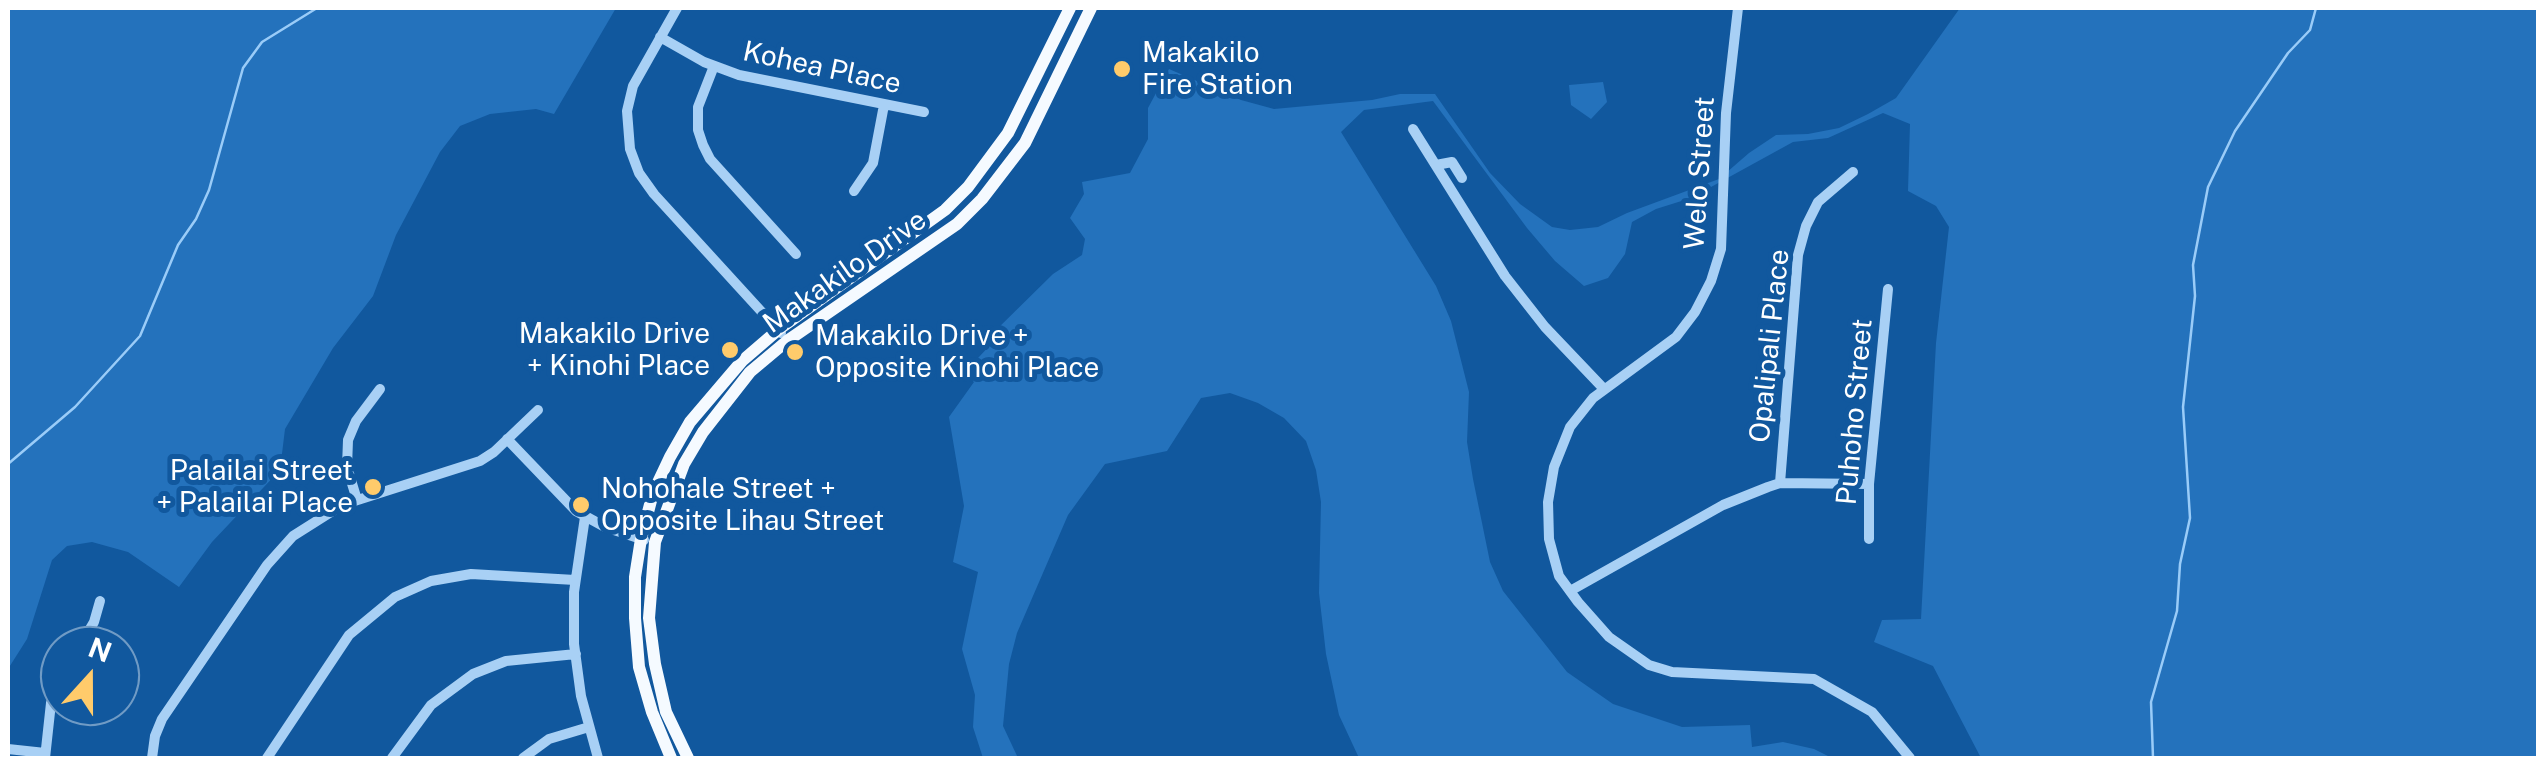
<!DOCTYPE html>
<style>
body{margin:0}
#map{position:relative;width:2546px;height:766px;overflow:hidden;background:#11589e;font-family:"Public Sans",sans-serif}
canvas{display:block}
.frame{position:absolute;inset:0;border:10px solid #fff;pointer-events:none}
.north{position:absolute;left:40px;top:626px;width:100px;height:100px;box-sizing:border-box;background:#11589e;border:2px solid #709bc5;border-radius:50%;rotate:21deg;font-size:28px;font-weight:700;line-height:40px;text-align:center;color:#fff}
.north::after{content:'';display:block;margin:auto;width:35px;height:45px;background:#ffcb6b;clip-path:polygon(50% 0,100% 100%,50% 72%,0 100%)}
</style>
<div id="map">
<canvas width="2546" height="766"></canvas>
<div class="frame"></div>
<div class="north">N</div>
</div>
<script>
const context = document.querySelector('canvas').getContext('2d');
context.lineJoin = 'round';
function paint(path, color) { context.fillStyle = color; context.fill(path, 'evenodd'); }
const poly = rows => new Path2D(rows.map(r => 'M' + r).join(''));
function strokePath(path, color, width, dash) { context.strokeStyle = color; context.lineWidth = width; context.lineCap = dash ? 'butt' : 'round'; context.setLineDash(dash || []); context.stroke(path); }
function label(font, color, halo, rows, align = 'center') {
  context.font = font + ' "Public Sans",sans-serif'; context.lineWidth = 10; context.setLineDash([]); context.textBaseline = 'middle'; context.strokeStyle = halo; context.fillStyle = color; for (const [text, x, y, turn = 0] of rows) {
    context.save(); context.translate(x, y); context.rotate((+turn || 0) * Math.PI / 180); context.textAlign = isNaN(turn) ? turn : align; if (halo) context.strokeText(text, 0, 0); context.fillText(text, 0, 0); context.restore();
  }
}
const green = poly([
 [8,8,616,8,554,114,536,109,490,114,460,126,440,152,396,235,373,296,333,348,285,429,280,470,212,542,179,587,128,552,92,542,67,546,52,560,27,639,8,669],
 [1960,8,2538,8,2538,758,1981,758,1933,666,1874,642,1882,620,1921,619,1936,343,1949,227,1936,206,1908,191,1910,124,1883,113,1828,138,1793,142,1691,198,1656,209,1632,222,1625,254,1608,278,1584,286,1555,261,1527,228,1433,101,1364,110,1341,132,1436,286,1451,321,1469,392,1467,442,1473,479,1490,562,1503,591,1567,672,1613,704,1682,727,1750,725,1752,747,1783,742,1814,749,1832,758,1359,758,1339,715,1326,654,1319,593,1321,502,1316,470,1306,441,1284,418,1258,403,1230,393,1201,398,1167,451,1105,464,1068,515,1017,633,1009,664,1003,726,1018,758,983,758,973,727,975,695,962,649,978,572,953,562,964,506,949,417,974,382,969,378,978,358,994,341,990,336,1053,274,1082,255,1085,239,1070,218,1084,194,1082,182,1130,173,1148,139,1148,108,1169,69,1241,100,1274,109,1372,100,1400,94,1435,94,1490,173,1520,204,1552,227,1570,230,1598,227,1627,213,1719,179,1749,153,1776,135,1808,134,1839,128,1868,114,1896,98],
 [1603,82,1607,102,1591,119,1571,105,1569,85]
]);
const stream = poly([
 [8,464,75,407,140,336,178,245,196,219,209,190,243,68,262,42,317,8],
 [2153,758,2151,702,2177,611,2180,564,2190,518,2183,407,2195,296,2193,265,2208,187,2235,131,2288,53,2310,30,2316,8]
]);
const minor = poly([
 [677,8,633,86,627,111,630,149,639,173,654,194,781,333],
 [1738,8,1726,113,1721,249,1711,281,1695,312,1676,337,1593,398,1570,427,1554,467,1548,502,1549,539,1559,576,1578,602,1609,637,1649,665,1672,672,1814,679,1872,712,1910,758],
 [660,37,704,62,739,75,924,112],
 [714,66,698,107,698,130,703,145,710,159,796,254],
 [1413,129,1505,276,1545,327,1604,389],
 [1436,165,1452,162,1462,178],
 [854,191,873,163,884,105],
 [507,439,576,511,605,527,644,540],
 [1780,483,1798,255,1806,226,1818,202,1853,172],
 [357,500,347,467,348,440,356,421,380,389],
 [585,517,574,592,574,644,581,696,598,758],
 [1869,539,1869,484,1888,289],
 [1570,591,1723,505,1768,487,1780,483,1869,484],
 [80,646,94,622,100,601],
 [8,749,45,753],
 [45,758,51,703,60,679],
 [152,758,155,736,162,719,267,565,293,536,342,505,480,461,494,452,538,410],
 [267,758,349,635,395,597,431,581,471,574,575,580],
 [392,758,431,705,473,674,506,661,576,654],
 [523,758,549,739,589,727]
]);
const major = poly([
 [671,758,652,712,639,667,635,618,635,577,641,539,653,493,670,457,690,422,742,361,778,330,945,210,968,187,1008,133,1070,8],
 [688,758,666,712,655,664,649,618,655,542,684,464,703,432,750,372,787,341,957,224,982,199,1025,143,1091,8]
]);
const markers = [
 [1122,69,10,"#ffcb6b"],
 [730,350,10,"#ffcb6b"],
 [795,352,10,"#ffcb6b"],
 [373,487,10,"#ffcb6b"],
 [581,505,10,"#ffcb6b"]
];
const poiNames = [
 ["Makakilo",1142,53],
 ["Fire Station",1142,85],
 ["Makakilo Drive",710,334,"right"],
 ["+ Kinohi Place",710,366,"right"],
 ["Makakilo Drive +",815,336],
 ["Opposite Kinohi Place",815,368],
 ["Palailai Street",353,471,"right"],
 ["+ Palailai Place",353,503,"right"],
 ["Nohohale Street +",601,489],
 ["Opposite Lihau Street",601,521]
];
const streetNames = [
 ["Kohea Place",822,68,12],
 ["Welo Street",1700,173,-86],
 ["Makakilo Drive",845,272,-35],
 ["Opalipali Place",1770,346,-84],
 ["Puhoho Street",1855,412,-85]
];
paint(green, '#2472bc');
strokePath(stream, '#9accf8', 2.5);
strokePath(minor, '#a8d0f5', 10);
strokePath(major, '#f5faff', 12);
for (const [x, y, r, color] of markers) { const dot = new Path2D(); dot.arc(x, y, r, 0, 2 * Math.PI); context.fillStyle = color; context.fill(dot); strokePath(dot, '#11589e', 4); }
label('28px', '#fff', '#11589e', poiNames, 'left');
label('28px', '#fff', '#11589e', streetNames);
</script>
